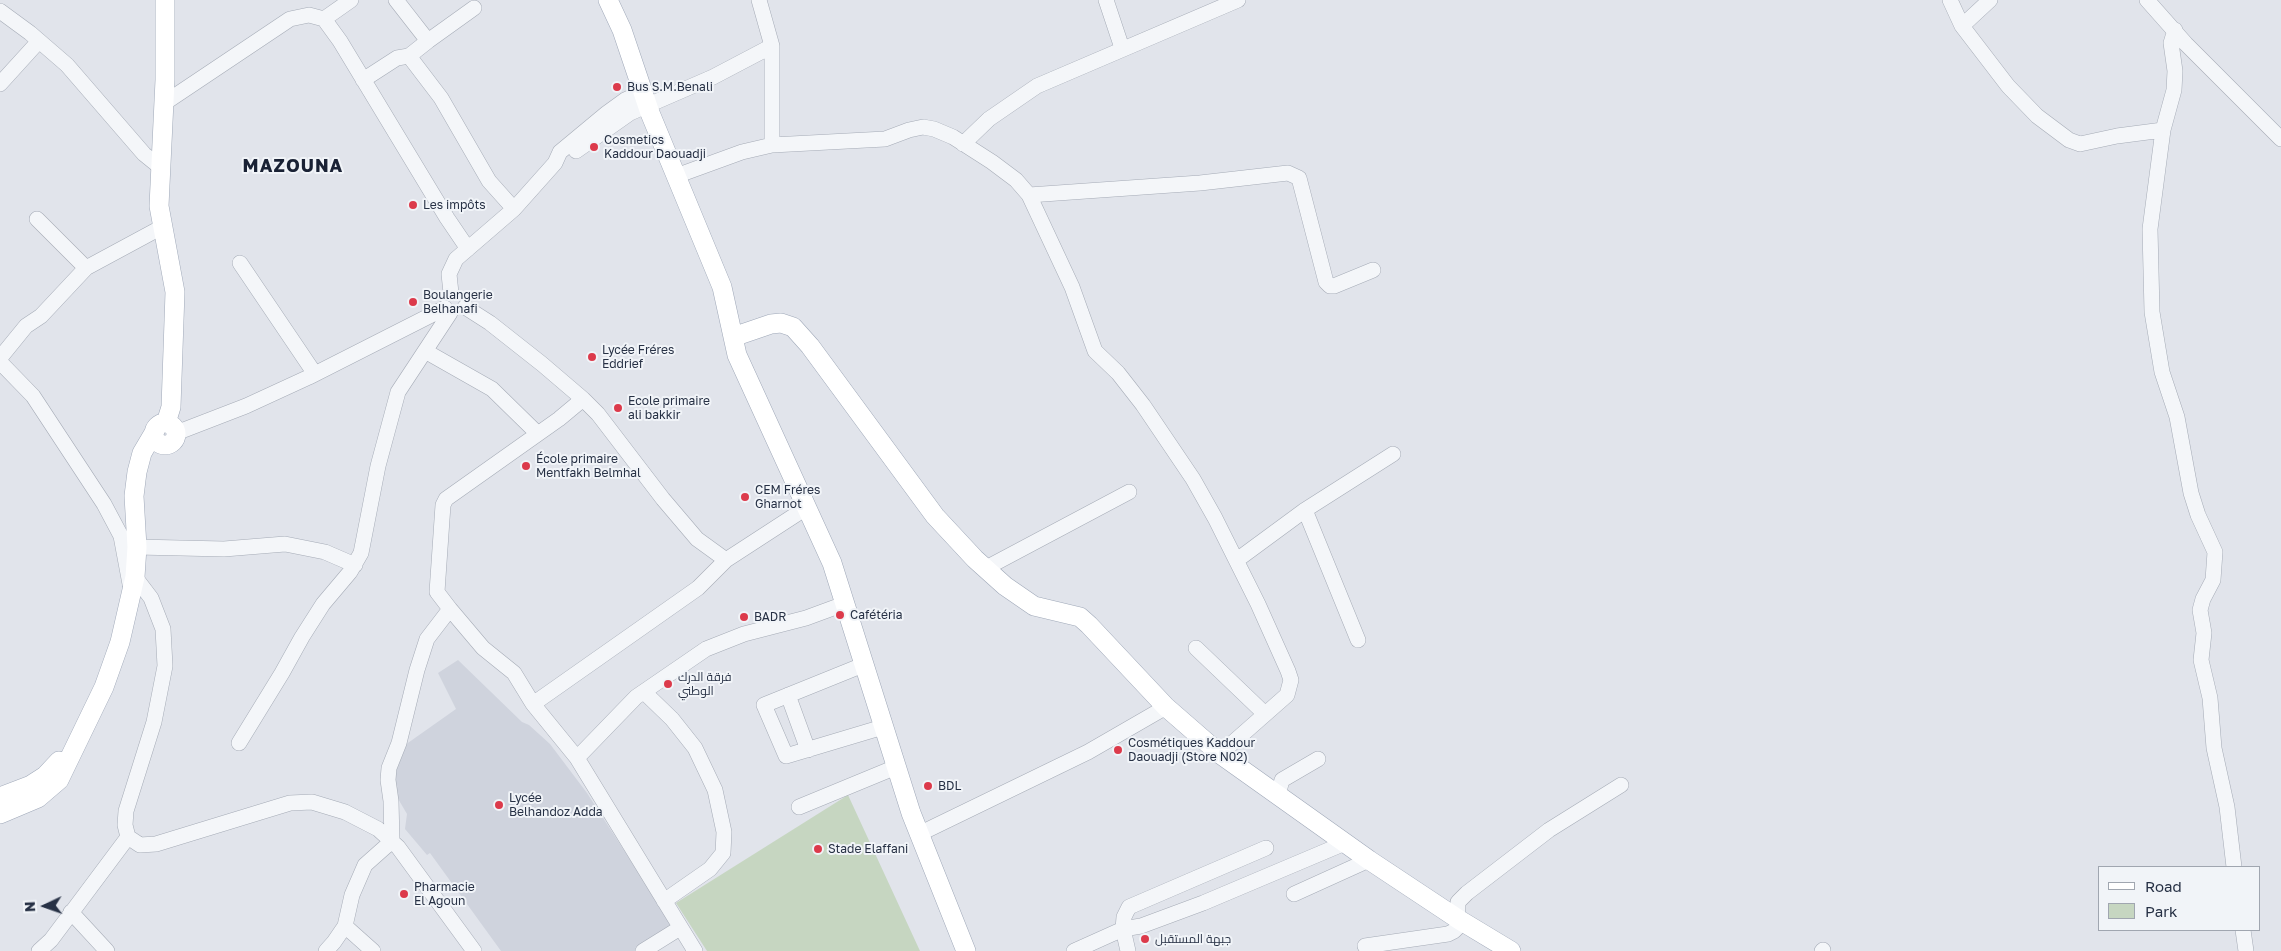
<!DOCTYPE html>
<meta charset="utf-8">
<style>
body{margin:0}
#map{position:relative;width:2281px;height:951px;overflow:hidden;background:#e1e4eb;font-family:"Golos Text",sans-serif}
canvas{display:block}
.legend{position:absolute;left:2098px;top:866px;width:162px;height:65px;box-sizing:border-box;background:#f1f4f8;border:1px solid #a0a6b0;margin:0;padding:6px 9px;list-style:none;font-size:15px;color:#273145}
.legend li{display:flex;align-items:center;gap:10px;height:25px}
.legend b{width:25px;border:1px solid #a0a6b0}
.north{position:absolute;left:20px;top:881px;width:50px;height:50px;-webkit-text-stroke:4px #f1f4f8;paint-order:stroke;rotate:267deg;font-size:14px;font-weight:700;line-height:20px;text-align:center;color:#273145}
.north::after{content:'';display:block;margin:auto;width:18px;height:22px;background:#273145;clip-path:polygon(50% 0,100% 100%,50% 72%,0 100%)}
</style>
<div id="map">
<canvas width="2281" height="951"></canvas>
<ul class="legend">
<li><b style="height:6px;background:#fff"></b>Road</li>
<li><b style="height:14px;background:#c6d6c1"></b>Park</li>
</ul>
<div class="north">N</div>
</div>
<script>
const context = document.querySelector('canvas').getContext('2d');
context.lineJoin = 'round';
function paint(path, color) { context.fillStyle = color; context.fill(path, 'evenodd'); }
const poly = rows => new Path2D(rows.map(r => 'M' + r).join(''));
function strokePath(path, color, width, dash) { context.strokeStyle = color; context.lineWidth = width; context.lineCap = dash ? 'butt' : 'round'; context.setLineDash(dash || []); context.stroke(path); }
function label(font, color, halo, rows, align = 'center') {
  context.font = font + ' "Golos Text",Cairo,sans-serif'; context.lineWidth = 4; context.setLineDash([]); context.textBaseline = 'middle'; context.strokeStyle = halo; context.fillStyle = color; for (const [text, x, y, turn = 0] of rows) {
    context.save(); context.translate(x, y); context.rotate((+turn || 0) * Math.PI / 180); context.textAlign = isNaN(turn) ? turn : align; if (halo) context.strokeText(text, 0, 0); context.fillText(text, 0, 0); context.restore();
  }
}
const built = poly([
 [458,660,522,722,529,725,550,744,587,793,674,928,637,951,501,951,430,853,427,855,405,829,407,814,397,797,393,769,405,745,456,709,438,673]
]);
const green = poly([
 [848,795,920,951,707,951,676,903]
]);
const minor = poly([
 [396,0,428,41,409,56],
 [1106,0,1122,48],
 [1950,0,1962,26,2008,86,2037,116,2069,140,2080,144,2117,136,2163,130],
 [2147,0,2186,44,2281,139],
 [0,11,30,33,67,65,144,154,160,167],
 [324,19,351,0],
 [1962,26,1990,0],
 [2175,30,2171,43,2175,71,2174,90,2163,130,2150,229,2152,312,2162,372,2177,417,2191,493,2198,515,2215,552,2213,580,2203,599,2200,610,2204,633,2201,660,2210,698,2214,748,2227,807,2234,867],
 [428,41,474,8],
 [363,80,397,58,409,56,441,98,489,181,514,209],
 [0,84,39,41],
 [163,104,290,19,309,15,324,19,340,41,447,218,468,249],
 [963,144,989,119,1037,86,1238,0],
 [772,145,885,139,909,130,923,127,934,129,953,137,992,162,1016,180,1029,195,1072,287,1095,351,1118,373,1143,405,1193,479,1215,518,1258,604,1288,671,1291,680,1287,695,1220,754],
 [576,151,630,113,713,77,772,46],
 [676,176,742,152,772,145,772,46,759,0],
 [1029,195,1200,183,1288,173,1299,178,1326,282,1330,286,1334,286,1373,270],
 [37,219,86,268],
 [240,263,315,374],
 [451,293,449,274,456,259,514,209,555,163,560,152,607,113,625,100,642,92],
 [465,307,490,323,542,364,583,399,598,414,663,499,697,539,726,560],
 [425,351,492,389,537,433],
 [0,358,26,326,41,316,86,268,162,227],
 [0,362,33,396,104,504,121,536,130,584],
 [176,433,246,406,309,377,445,308],
 [1305,510,1358,640],
 [137,547,224,549,285,544,325,552,355,565],
 [1237,560,1305,510,1393,454],
 [986,568,1129,492],
 [135,577,151,598,163,629,165,666,154,722,126,811,125,825,128,837,140,845,156,844,290,803,312,802,345,812,378,829,398,847,474,951],
 [450,609,483,648,514,673,533,704],
 [1196,648,1265,714],
 [863,665,764,705,786,756,883,727],
 [644,692,672,719,695,748,715,790,724,832,723,853,710,869,664,901],
 [788,695,808,750],
 [239,743,282,673,302,637,323,604,350,572,361,553,378,466,398,392,450,313],
 [577,758,636,697,706,649,744,634,806,618,844,604],
 [1278,795,1282,780,1318,759],
 [799,807,896,767],
 [919,834,1088,752,1166,707],
 [1294,894,1369,860],
 [71,912,107,951],
 [2243,930,2246,951],
 [1365,946,1448,934,1454,931,1457,928,1458,902,1467,893,1549,830,1621,785],
 [39,951,51,940,128,837],
 [326,951,334,942,345,926],
 [373,951,345,926,352,895,365,865,392,841,391,801,388,780,389,768,399,743,417,670,427,639,450,609,437,592,443,505,446,499,559,419,583,399],
 [643,951,680,928],
 [695,951,577,758,533,704,698,588,726,560,806,508],
 [1074,951,1123,929,1141,926,1203,903,1345,843],
 [1128,951,1123,929,1124,917,1129,907,1266,848],
 [1822,951,1823,950]
]);
const major = poly([
 [165,0,165,80,159,206,175,292,171,407,166,423],
 [608,0,622,30,650,113,722,287,737,355,832,563,911,813,966,951],
 [733,337,771,324,781,323,793,327,810,346,935,516,975,559,1005,586,1034,606,1080,617,1089,625,1166,707,1220,754,1369,860,1458,919,1511,951],
 '154 434a11 11 0 1 1 22 0a11 11 0 1 1-22 0Z',
 [0,797,31,785,45,776,59,761],
 [0,814,38,798,59,780,104,687,120,642,135,577,137,547,134,496,137,472,142,453,155,431]
]);
const markers = [
 [617,87,5,"#dc3a4b"],
 [594,147,5,"#dc3a4b"],
 [413,205,5,"#dc3a4b"],
 [413,302,5,"#dc3a4b"],
 [592,357,5,"#dc3a4b"],
 [618,408,5,"#dc3a4b"],
 [526,466,5,"#dc3a4b"],
 [745,497,5,"#dc3a4b"],
 [840,615,5,"#dc3a4b"],
 [744,617,5,"#dc3a4b"],
 [668,684,5,"#dc3a4b"],
 [1118,750,5,"#dc3a4b"],
 [928,786,5,"#dc3a4b"],
 [499,805,5,"#dc3a4b"],
 [818,849,5,"#dc3a4b"],
 [404,894,5,"#dc3a4b"],
 [1145,939,5,"#dc3a4b"]
];
const poiNames = [
 ["Bus S.M.Benali",627,87],
 ["Cosmetics",604,140],
 ["Kaddour Daouadji",604,154],
 ["Les impôts",423,205],
 ["Boulangerie",423,295],
 ["Belhanafi",423,309],
 ["Lycée Fréres",602,350],
 ["Eddrief",602,364],
 ["Ecole primaire",628,401],
 ["ali bakkir",628,415],
 ["École primaire",536,459],
 ["Mentfakh Belmhal",536,473],
 ["CEM Fréres",755,490],
 ["Gharnot",755,504],
 ["Cafétéria",850,615],
 ["BADR",754,617],
 ["فرقة الدرك",678,677],
 ["الوطني",678,691],
 ["Cosmétiques Kaddour",1128,743],
 ["Daouadji (Store N02)",1128,757],
 ["BDL",938,786],
 ["Lycée",509,798],
 ["Belhandoz Adda",509,812],
 ["Stade Elaffani",828,849],
 ["Pharmacie",414,887],
 ["El Agoun",414,901],
 ["جبهة المستقبل",1155,939]
];
const districtNames = [
 ["MAZOUNA",293,166]
];
paint(built, '#cfd3dd');
paint(green, '#c6d6c1');
strokePath(minor, '#a5abb6', 16);
strokePath(major, '#9fa8b8', 20);
strokePath(minor, '#f4f6f9', 15);
strokePath(major, '#fff', 19);
for (const [x, y, r, color] of markers) { const dot = new Path2D(); dot.arc(x, y, r, 0, 2 * Math.PI); context.fillStyle = color; context.fill(dot); strokePath(dot, '#f1f4f8', 2); }
label('12px', '#273145', '#f1f4f8', poiNames, 'left');
context.letterSpacing = '1px';
label('bold 18px', '#1a2235', '#f1f4f8', districtNames);
context.letterSpacing = '0px';
</script>
